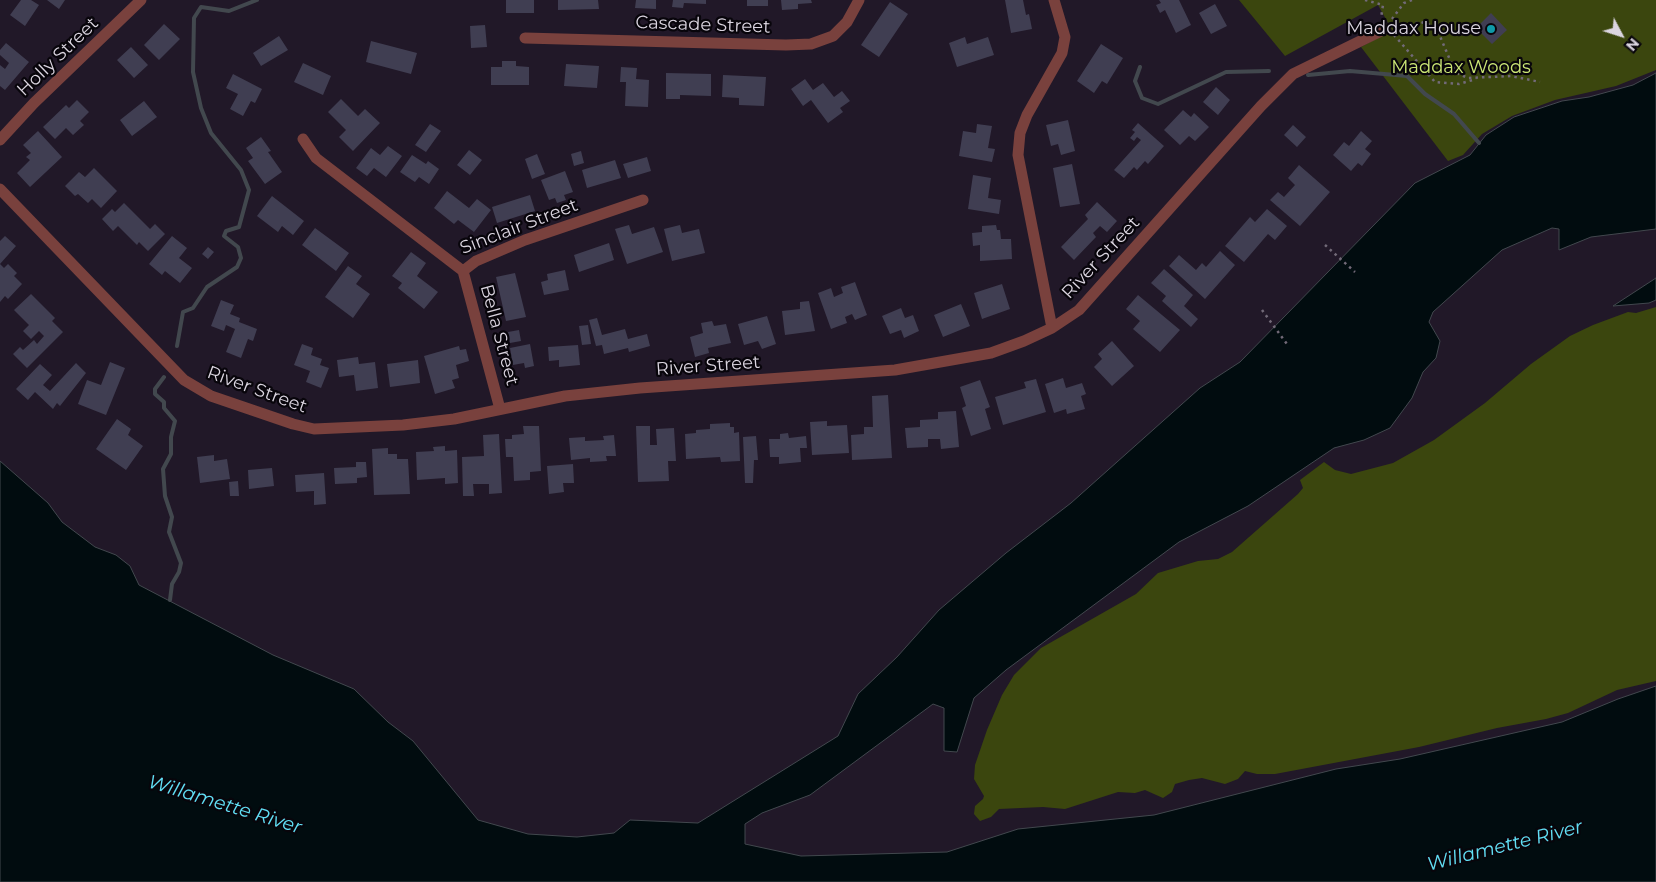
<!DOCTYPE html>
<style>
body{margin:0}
#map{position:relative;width:1656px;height:882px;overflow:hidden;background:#211828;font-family:Montserrat,sans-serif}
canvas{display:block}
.north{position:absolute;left:1596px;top:10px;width:50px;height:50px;-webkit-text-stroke:4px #08050b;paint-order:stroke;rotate:130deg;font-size:14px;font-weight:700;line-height:20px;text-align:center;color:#dbd5e0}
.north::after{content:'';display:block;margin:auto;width:18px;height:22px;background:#dbd5e0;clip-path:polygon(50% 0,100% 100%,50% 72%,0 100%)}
</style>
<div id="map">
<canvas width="1656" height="882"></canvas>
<div class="north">N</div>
</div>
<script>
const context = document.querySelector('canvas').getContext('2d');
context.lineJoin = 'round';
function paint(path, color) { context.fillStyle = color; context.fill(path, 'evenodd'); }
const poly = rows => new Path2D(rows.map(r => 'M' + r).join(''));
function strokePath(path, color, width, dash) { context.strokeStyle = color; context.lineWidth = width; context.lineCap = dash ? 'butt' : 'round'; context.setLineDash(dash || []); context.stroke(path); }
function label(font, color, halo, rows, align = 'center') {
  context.font = font + ' Montserrat,sans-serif'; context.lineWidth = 4.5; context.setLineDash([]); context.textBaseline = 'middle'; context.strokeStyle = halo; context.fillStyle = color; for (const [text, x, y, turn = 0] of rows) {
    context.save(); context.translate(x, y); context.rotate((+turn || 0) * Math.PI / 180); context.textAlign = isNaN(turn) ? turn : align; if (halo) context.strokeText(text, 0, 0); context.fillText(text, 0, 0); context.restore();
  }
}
const green = poly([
 [1239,0,1656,0,1656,70,1616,86,1555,100,1512,116,1482,134,1463,155,1448,161,1361,47,1392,30,1378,5,1285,56],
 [1656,307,1656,681,1617,690,1568,713,1546,719,1497,728,1419,747,1275,774,1257,774,1245,771,1238,779,1225,784,1202,778,1189,780,1175,784,1172,792,1163,798,1145,790,1135,793,1118,792,1065,809,1043,807,999,809,991,817,980,821,974,814,975,806,983,799,984,796,974,779,975,765,987,730,1002,695,1014,675,1041,648,1136,594,1158,573,1198,561,1218,559,1232,552,1298,494,1303,488,1300,480,1324,462,1335,470,1351,474,1393,463,1434,440,1485,403,1531,364,1570,336,1593,325,1628,312,1636,313]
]);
const water = poly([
 [1656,73,1656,229,1591,237,1559,250,1559,229,1552,228,1502,250,1433,312,1429,322,1440,341,1436,358,1423,372,1412,398,1390,428,1364,440,1334,448,1248,506,1179,542,1006,670,974,698,957,752,944,751,944,708,933,704,810,795,762,813,745,824,745,844,801,856,947,852,1018,829,1154,815,1336,769,1400,759,1562,722,1618,699,1656,686,1656,882,0,882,0,461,48,503,62,522,95,547,116,555,130,566,139,585,273,655,354,689,388,722,413,741,478,820,528,834,577,837,614,833,630,820,698,823,838,736,858,694,897,657,939,610,1006,553,1071,503,1200,388,1240,362,1415,183,1470,155,1486,135,1514,117,1562,101,1589,97,1633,85,1656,73],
 [1656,278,1656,300,1649,303,1613,306,1656,278]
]);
const stream = poly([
 [1140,67,1135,81,1142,98,1158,104,1226,72,1269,71],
 [1308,75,1350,71,1407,76,1425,94,1454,114,1479,143],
 [177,346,183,312,193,308,207,287,237,267,241,258,238,247,224,236,226,231,239,227,249,190,241,170,211,133,201,108,193,72,194,18,201,7,229,11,257,0],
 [164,377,155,389,155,394,164,402,164,408,175,421,171,437,171,454,163,469,165,496,172,517,169,532,181,563,179,572,172,584,170,600]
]);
const building = poly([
 [21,0,31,0,39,5,25,26,10,15],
 [47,0,65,0,59,9],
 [506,0,534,0,534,13,506,13],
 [558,0,598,0,599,9,558,10],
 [636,0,656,0,656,9,635,8],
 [673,0,706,0,706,4,684,3,683,8,672,7],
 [747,0,768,0,768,6,747,6],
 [781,0,811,0,812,3,798,4,798,9,782,10],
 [1005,0,1023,0,1026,15,1029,14,1032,29,1011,33],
 [1159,0,1179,0,1191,25,1176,33,1165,10,1160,13,1156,5,1161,3],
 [890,2,908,14,879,57,861,45],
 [1215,4,1227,26,1211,34,1199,13],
 [1491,13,1507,30,1492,44,1476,28],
 [164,24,180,39,159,60,144,45],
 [485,25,487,47,471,48,470,26],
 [279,36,288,50,261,66,253,53],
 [965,37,967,44,988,37,994,55,957,67,949,43],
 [371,41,417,53,411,74,366,62],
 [6,43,29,62,5,90,0,86,0,65,5,69,9,63,0,55,0,50],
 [1101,44,1123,58,1107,84,1102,81,1094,93,1077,81],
 [131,47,148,65,134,78,117,60],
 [502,61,516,61,516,66,529,67,529,85,491,85,491,67,502,67],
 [303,63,331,76,323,95,294,82],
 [566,64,599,66,597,88,564,86],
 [621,67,637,68,636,79,649,80,648,107,625,106,626,82,620,82],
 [666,73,711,74,711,96,680,95,680,99,666,99],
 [233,74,262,89,255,103,251,101,243,116,230,109,238,94,226,88],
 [723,75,766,77,764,106,739,105,739,98,722,97],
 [805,79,813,90,823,83,834,97,842,91,850,101,840,108,843,112,828,123,811,100,803,106,791,89],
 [1216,87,1230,100,1218,115,1203,102],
 [341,99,358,116,365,109,380,123,353,151,339,137,346,130,328,112],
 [77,100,89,112,80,121,84,125,73,135,66,128,55,139,43,127,66,105,69,108],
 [144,101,157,117,132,136,120,120],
 [1183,110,1191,117,1194,113,1209,127,1195,141,1189,136,1180,145,1164,130],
 [1068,120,1075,151,1061,155,1058,144,1051,146,1046,125],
 [1138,123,1164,146,1148,164,1145,161,1137,170,1134,167,1124,178,1114,170,1141,140,1137,137,1134,141,1130,138,1135,132,1132,130],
 [430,124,441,131,426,152,415,145],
 [977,124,992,126,988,148,995,149,992,162,959,156,963,131,976,133],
 [1293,125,1306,137,1297,147,1284,135],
 [38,131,62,157,30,187,17,173,30,160,26,157,31,153,23,145],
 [1361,131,1372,141,1365,149,1371,154,1362,166,1358,163,1351,171,1333,155,1344,142,1349,146],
 [261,137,271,151,268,152,282,172,265,184,248,161,253,158,246,148],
 [388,146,402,156,386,177,374,168,367,176,356,168,371,148,380,155],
 [469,150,482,160,470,175,457,165],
 [581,151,584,163,574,166,571,154],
 [537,154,545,174,532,179,525,159],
 [412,155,426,164,428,161,439,169,429,184,419,177,415,182,400,172],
 [647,157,651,171,628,178,623,164],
 [615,160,621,178,587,188,582,170],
 [1072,164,1080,204,1060,207,1053,168],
 [1299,165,1330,192,1300,226,1270,200,1278,192,1284,197,1295,185,1288,178],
 [94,168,117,191,101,208,92,199,88,203,78,194,75,196,65,186,79,172,85,177],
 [565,171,573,192,564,195,566,200,557,203,555,198,549,200,541,180],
 [973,175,991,178,988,198,1001,200,999,214,968,209],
 [447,191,469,208,477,199,491,210,474,232,458,220,454,224,434,208],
 [530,195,535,211,497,223,492,207],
 [272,196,304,221,293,235,282,226,278,232,257,216],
 [1097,202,1117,221,1107,232,1100,226,1093,233,1096,237,1074,260,1061,247,1088,219,1085,215],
 [124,203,150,229,155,224,165,234,148,251,139,242,137,245,118,226,113,231,102,219,112,209,115,212],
 [1267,209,1287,226,1275,240,1268,234,1244,262,1225,246,1250,217,1255,222],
 [629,225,632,234,654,227,663,252,627,264,615,229],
 [680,225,682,233,699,229,705,253,672,261,664,229],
 [996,225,997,230,1000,230,1001,239,1011,239,1012,259,980,261,980,245,973,246,972,233,982,232,982,226],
 [315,228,349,253,336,271,302,245],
 [5,236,16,246,0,264,4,268,8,264,17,273,14,276,22,284,8,299,5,296,0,302,0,241],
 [172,236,187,248,179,258,192,268,180,283,165,271,162,275,149,264],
 [609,243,614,260,579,272,574,255],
 [208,247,214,252,208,259,202,254],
 [1220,251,1235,265,1205,299,1169,266,1179,255,1196,270,1202,263,1206,267],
 [411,252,426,263,417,276,438,292,424,309,398,288,402,283,392,276],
 [348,266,362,276,356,284,370,294,353,318,325,297],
 [1164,269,1193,295,1184,306,1198,319,1191,327,1162,301,1166,296,1151,283],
 [565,270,569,290,544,295,541,282,548,280,547,274],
 [515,273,526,317,506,321,496,277],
 [855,282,867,315,855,320,852,314,845,317,847,323,831,329,818,293,831,288,834,297,843,293,841,287],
 [1002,284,1010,309,982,319,974,293],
 [31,294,55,318,52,321,63,332,27,368,13,354,20,347,23,350,34,340,37,344,44,336,39,331,31,339,23,331,29,325,14,310],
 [1138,295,1180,330,1160,352,1133,329,1140,321,1126,309],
 [221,300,234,305,230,314,240,318,239,322,257,329,253,341,248,339,241,358,226,352,235,329,226,325,224,331,211,326],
 [809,301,815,331,785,335,782,311,800,309,800,302],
 [961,304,970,326,943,337,934,315],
 [901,308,905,318,913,315,919,331,904,338,901,330,890,334,882,316],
 [767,316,776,344,762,349,758,341,744,345,738,324],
 [597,318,602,335,625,329,628,339,647,334,650,346,629,352,628,348,604,354,602,345,596,346,589,320],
 [712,321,714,326,726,324,731,343,708,348,709,353,695,357,690,337,703,333,701,323],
 [588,325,591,344,582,345,579,326],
 [519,330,521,341,510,343,508,332],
 [1112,341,1134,366,1112,386,1094,367,1102,359,1098,354],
 [302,344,313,348,311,355,322,359,320,365,329,368,321,388,306,382,310,371,294,365],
 [530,344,534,366,525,368,524,363,513,365,510,348],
 [578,345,580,365,559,367,559,360,549,361,548,347],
 [459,346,460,350,466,349,469,361,456,365,459,378,452,380,455,388,435,394,424,356],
 [358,357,359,364,375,362,378,388,356,391,354,375,339,377,337,360],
 [418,360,420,383,390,387,387,364],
 [110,362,125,368,106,415,78,404,87,380,101,385],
 [76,363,86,373,60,406,57,403,53,409,35,392,28,400,16,389,40,364,52,375,43,385,50,391],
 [1063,378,1066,388,1082,383,1086,394,1081,396,1085,409,1067,414,1066,409,1054,413,1045,384],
 [1036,379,1046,412,1003,425,995,397,1026,388,1024,382],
 [980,380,990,407,985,409,991,429,971,436,962,408,966,406,960,387],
 [888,395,892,458,852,460,851,435,864,434,864,427,873,427,872,396],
 [956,411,959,447,941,449,940,439,928,439,928,447,907,448,905,428,920,427,920,420,938,419,938,412],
 [117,419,131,429,128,435,143,446,126,470,96,449],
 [827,421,827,426,847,425,849,453,812,455,810,422],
 [730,423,730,427,734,427,734,433,739,432,740,461,721,462,720,457,686,459,685,434,696,433,696,430,710,429,710,424],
 [523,426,539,426,541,471,530,472,530,480,514,481,513,457,506,457,505,439,512,439,512,435,524,434],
 [636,426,650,426,650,445,657,445,656,429,674,428,676,461,668,461,669,481,638,482],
 [788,433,789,438,806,436,807,448,800,448,801,462,779,464,779,457,770,457,769,439,780,439,780,434],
 [499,434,502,493,489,494,489,484,473,484,474,496,463,496,462,457,484,456,483,435],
 [614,435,616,456,606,456,607,461,590,462,590,458,571,460,569,438,585,437,585,441,604,440,603,436],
 [756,436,758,460,754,460,753,483,745,483,743,437],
 [445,446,445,451,457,450,458,483,445,484,445,478,417,480,416,452,434,451,433,447],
 [388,448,388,454,397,454,397,459,408,459,410,494,374,495,372,449],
 [214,455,214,461,227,459,230,479,200,483,197,457],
 [356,462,366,462,367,477,357,478,357,483,335,484,334,468,356,467],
 [573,464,574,483,563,483,564,492,549,494,547,466],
 [272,468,274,486,249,489,248,470],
 [324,473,326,504,314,505,314,491,296,492,295,475],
 [238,481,239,496,230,496,229,482]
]);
const path = poly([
 [1365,0,1383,5,1381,18],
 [1392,19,1404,3,1412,0],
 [1396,27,1421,22,1433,26,1439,34,1453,67,1459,74,1468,78,1511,76,1540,82],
 [1394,35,1435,82,1459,84,1476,79],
 [1325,245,1355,272],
 [1262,310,1287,344]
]);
const minor = poly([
 [525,38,786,45,811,44,833,36,847,22,859,0],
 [303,139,316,158,463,271],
 [0,140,34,103,141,0],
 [0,189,184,380,211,396,293,424,314,429,403,425,454,419,565,396,640,388,895,370,991,353,1024,341,1052,328,1079,310,1261,106,1293,74,1385,29],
 [463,271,476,261,525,240,643,200],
 [463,271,500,409],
 [1052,328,1018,155,1020,133,1027,115,1062,53,1065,37,1054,0]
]);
const markers = [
 [1491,29,5,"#0f9aa8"]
];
const streetNames = [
 ["Cascade Street",703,25,2],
 ["Holly Street",58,57,-44],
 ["Sinclair Street",519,227,-21],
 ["River Street",1101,258,-47],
 ["Bella Street",499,335,75],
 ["River Street",708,366,-4],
 ["River Street",257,390,20]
];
const poiNames = [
 ["Maddax House",1481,29]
];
const parkNames = [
 ["Maddax Woods",1461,68]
];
const waterNames = [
 ["Willamette River",225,805,17],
 ["Willamette River",1505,846,-14]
];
paint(green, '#3b460e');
paint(water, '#010c0f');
strokePath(water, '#42484e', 1);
strokePath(stream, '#42484e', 4);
paint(building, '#403e52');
strokePath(path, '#726a78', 2.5, [2.5, 4]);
strokePath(minor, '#79413d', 11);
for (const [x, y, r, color] of markers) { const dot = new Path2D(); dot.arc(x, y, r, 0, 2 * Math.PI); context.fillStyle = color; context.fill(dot); strokePath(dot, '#08050b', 2); }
label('18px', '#dbd5e0', '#08050b', streetNames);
label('18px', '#dbd5e0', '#08050b', poiNames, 'right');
label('18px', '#cde876', '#08050b', parkNames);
label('italic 19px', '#62e0f6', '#08050b', waterNames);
</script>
